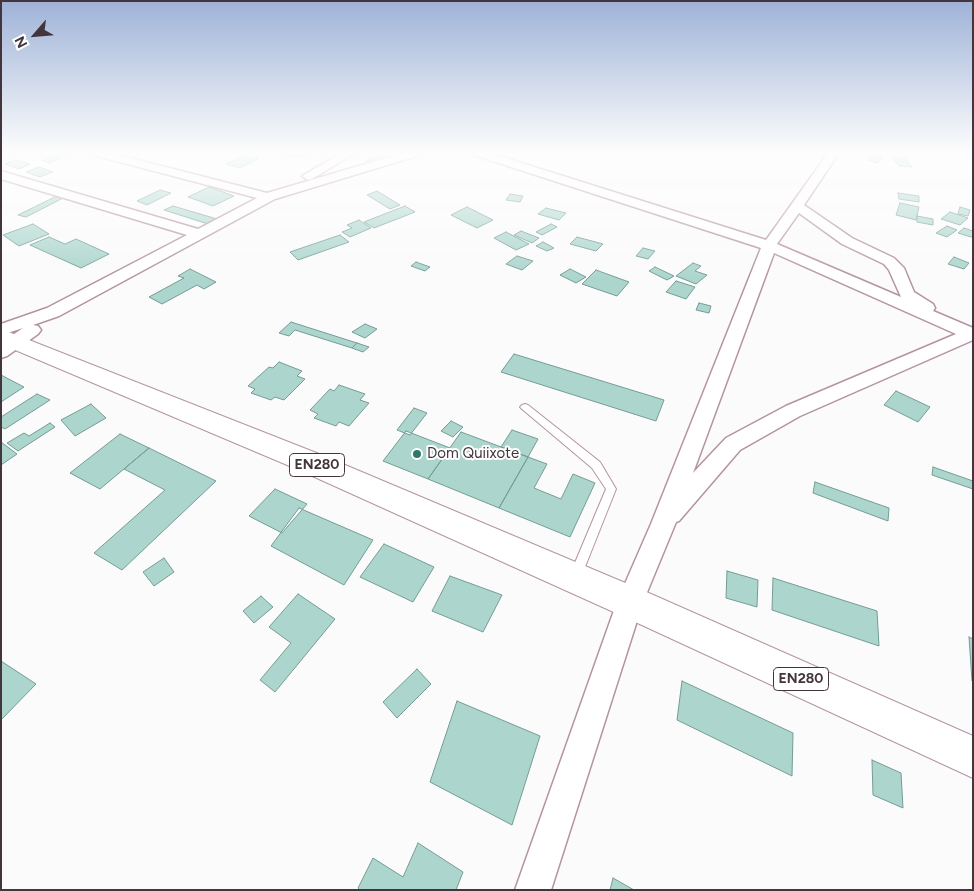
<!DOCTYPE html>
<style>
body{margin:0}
#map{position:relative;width:974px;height:891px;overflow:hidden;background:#fbfbfb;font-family:Figtree,sans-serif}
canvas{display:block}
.frame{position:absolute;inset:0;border:2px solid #43353c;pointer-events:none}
.north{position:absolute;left:10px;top:10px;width:50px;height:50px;-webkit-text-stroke:4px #fff;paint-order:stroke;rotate:243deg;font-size:14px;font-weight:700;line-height:20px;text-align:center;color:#43353c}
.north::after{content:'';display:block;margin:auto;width:18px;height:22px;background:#43353c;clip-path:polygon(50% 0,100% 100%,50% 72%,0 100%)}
</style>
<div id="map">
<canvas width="974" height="891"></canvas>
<div class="frame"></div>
<div class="north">N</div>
</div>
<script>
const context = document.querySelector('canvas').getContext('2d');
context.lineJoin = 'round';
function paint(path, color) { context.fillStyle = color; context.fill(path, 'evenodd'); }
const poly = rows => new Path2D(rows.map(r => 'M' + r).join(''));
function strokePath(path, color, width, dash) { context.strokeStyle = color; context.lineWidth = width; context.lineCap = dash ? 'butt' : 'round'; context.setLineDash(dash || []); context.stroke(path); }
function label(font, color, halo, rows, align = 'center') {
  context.font = font + ' Figtree,sans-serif'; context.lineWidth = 4; context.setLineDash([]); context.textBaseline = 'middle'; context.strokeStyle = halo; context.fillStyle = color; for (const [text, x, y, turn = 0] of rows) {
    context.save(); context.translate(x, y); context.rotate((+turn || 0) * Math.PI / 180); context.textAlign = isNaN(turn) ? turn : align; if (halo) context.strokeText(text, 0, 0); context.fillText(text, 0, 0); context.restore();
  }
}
const building = poly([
 [61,153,72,153,50,163,43,161,61,153],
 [279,153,305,153,306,154,298,158,279,153],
 [380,153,399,153,379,165,365,162,380,153],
 [244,155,258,159,240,168,226,164,244,155],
 [873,155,883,158,877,163,868,160,873,155],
 [893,158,906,159,912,167,899,166,893,158],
 [15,160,30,164,19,169,5,164,15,160],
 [39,167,53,172,40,177,26,172,39,167],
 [209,187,234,196,213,206,188,197,209,187],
 [160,190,171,193,147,205,137,201,160,190],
 [377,191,400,205,390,209,367,195,377,191],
 [898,193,919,196,919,202,899,199,898,193],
 [61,194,69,195,26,217,18,215,61,194],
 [510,194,523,196,520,202,506,200,510,194],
 [900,203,919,207,916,220,896,215,900,203],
 [173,206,217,219,208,224,164,210,173,206],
 [405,206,415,212,374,228,364,222,405,206],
 [467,207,493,220,477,228,451,215,467,207],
 [960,207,970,210,968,216,958,214,960,207],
 [546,208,566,213,559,220,538,214,546,208],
 [950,212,968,218,960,225,941,219,950,212],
 [917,216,933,219,933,225,917,222,917,216],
 [359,220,371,228,350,237,342,232,352,228,347,225,359,220],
 [33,224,49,234,19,246,3,235,33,224],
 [551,224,557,227,542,235,536,232,551,224],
 [947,226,957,230,947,237,936,233,947,226],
 [964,228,973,231,973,236,971,237,958,233,964,228],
 [521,231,539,238,532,243,514,235,521,231],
 [506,232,529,244,516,250,494,238,506,232],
 [340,235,349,242,298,260,290,252,340,235],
 [49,237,65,244,76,239,109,254,81,268,30,245,49,237],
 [577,237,603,244,596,251,570,244,577,237],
 [543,242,554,248,547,251,536,246,543,242],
 [643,248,655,251,648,259,636,256,643,248],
 [517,256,533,261,522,270,506,264,517,256],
 [954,257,969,263,964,269,948,264,954,257],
 [416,262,430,267,425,271,411,266,416,262],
 [693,263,701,266,695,271,707,275,696,284,676,276,693,263],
 [655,267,674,276,667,280,649,271,655,267],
 [190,269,216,282,204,289,197,285,162,304,149,297,184,278,178,276,190,269],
 [570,269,586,277,576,283,560,275,570,269],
 [596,270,629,282,617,296,582,284,596,270],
 [676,281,695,287,686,299,666,292,676,281],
 [699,303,711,306,709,313,696,310,699,303],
 [291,322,357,343,352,348,295,330,289,336,279,333,291,322],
 [365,324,377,329,365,338,352,332,365,324],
 [357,343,369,347,363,352,352,348,357,343],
 [514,354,664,400,656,421,501,372,514,354],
 [279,362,302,371,297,376,305,379,284,400,275,397,271,400,251,393,255,389,248,386,269,367,273,368,279,362],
 [1,375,24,387,1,402,1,375],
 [339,385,365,394,360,400,369,403,349,426,339,422,336,426,314,418,318,414,310,410,330,389,334,391,339,385],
 [896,391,930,407,918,422,884,405,896,391],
 [37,394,50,400,5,429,1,427,1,417,37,394],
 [91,404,106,418,75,436,61,420,91,404],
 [414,408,427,413,410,435,397,430,414,408],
 [451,421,463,427,453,437,441,431,451,421],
 [50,423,55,427,18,451,7,443,24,433,29,436,50,423],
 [512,430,538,439,528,457,501,447,512,430],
 [406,431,450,448,428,479,383,461,406,431],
 [461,432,528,457,499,508,428,479,461,432],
 [120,434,149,448,100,489,70,473,120,434],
 [1,442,17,454,1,465,1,442],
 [149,448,216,481,122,570,94,553,165,490,124,469,149,448],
 [528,457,547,464,534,488,561,499,573,474,595,483,570,537,499,508,528,457],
 [933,467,973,481,973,489,932,475,933,467],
 [815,482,889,508,888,521,813,493,815,482],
 [275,489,307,504,282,533,249,516,275,489],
 [299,508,373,540,344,585,271,546,299,508],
 [384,544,434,567,413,602,360,577,384,544],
 [164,558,174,572,154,586,143,572,164,558],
 [727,571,758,580,757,607,726,598,727,571],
 [450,576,502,595,483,632,432,611,450,576],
 [773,578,877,611,879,646,772,610,773,578],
 [298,594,335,619,275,692,260,680,291,643,269,627,298,594],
 [261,596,273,607,254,623,243,611,261,596],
 [969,637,973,639,973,682,972,681,969,637],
 [1,661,36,684,1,720,1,661],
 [417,669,431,684,397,718,383,702,417,669],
 [682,681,793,733,792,776,677,720,682,681],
 [457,701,540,736,512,825,430,782,457,701],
 [872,760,901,773,903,808,873,795,872,760],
 [418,843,463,872,456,890,360,890,358,888,373,858,403,877,418,843],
 [613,878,634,890,610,890,613,878]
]);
const lane = poly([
 [525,404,528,405,600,462,616,489,581,577,579,581,575,583,571,581,569,577,606,489,592,468,522,409,520,407,522,405,525,404]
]);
const street = poly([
 [92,153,111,153,267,193,403,153,421,153,420,155,275,199,59,316,33,325,38,326,41,330,38,334,7,356,1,358,1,343,23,328,1,335,1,324,47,308,187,235,1,179,1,171,198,229,257,198,93,155,92,153],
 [341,153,355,153,312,179,308,180,302,176,341,153],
 [473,153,490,153,766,240,828,153,839,153,804,205,852,238,894,258,904,268,914,292,933,304,935,308,933,311,973,328,973,340,800,416,740,450,679,521,676,522,643,602,551,890,515,890,617,602,651,524,761,248,474,155,473,153],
 [799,213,842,244,884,264,889,270,901,297,777,244,799,213],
 [774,253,956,334,786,406,726,438,693,473,774,253]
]);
const primary = poly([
 [1,329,319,454,642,590,973,736,973,778,618,614,299,470,1,344,1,329]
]);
const markers = [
 [417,454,5,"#31766a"]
];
const shields = [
 [317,465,55],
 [801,679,55]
];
const shieldNames = [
 ["EN280",317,465],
 ["EN280",801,679]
];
const poiNames = [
 ["Dom Quiixote",427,454]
];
paint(building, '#acd6cd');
strokePath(building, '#749c94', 1);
strokePath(lane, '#b493a3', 2);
strokePath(street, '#b493a3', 3);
strokePath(primary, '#b493a3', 2);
paint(lane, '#fff');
paint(street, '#fff');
paint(primary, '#fff');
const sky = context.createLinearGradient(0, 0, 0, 278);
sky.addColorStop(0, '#9eb2d7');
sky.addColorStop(0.55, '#fdfdfd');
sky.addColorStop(1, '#fdfdfd00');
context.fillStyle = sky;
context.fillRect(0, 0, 974, 278);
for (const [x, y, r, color] of markers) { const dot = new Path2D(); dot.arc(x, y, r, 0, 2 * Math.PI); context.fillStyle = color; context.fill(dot); strokePath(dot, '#fff', 2); }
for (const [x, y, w] of shields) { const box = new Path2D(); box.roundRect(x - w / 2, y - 11.5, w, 23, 4); context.fillStyle = '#fff'; context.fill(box); strokePath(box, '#43353c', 1); }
label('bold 14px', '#43353c', null, shieldNames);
label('15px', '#43353c', '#fff', poiNames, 'left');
</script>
